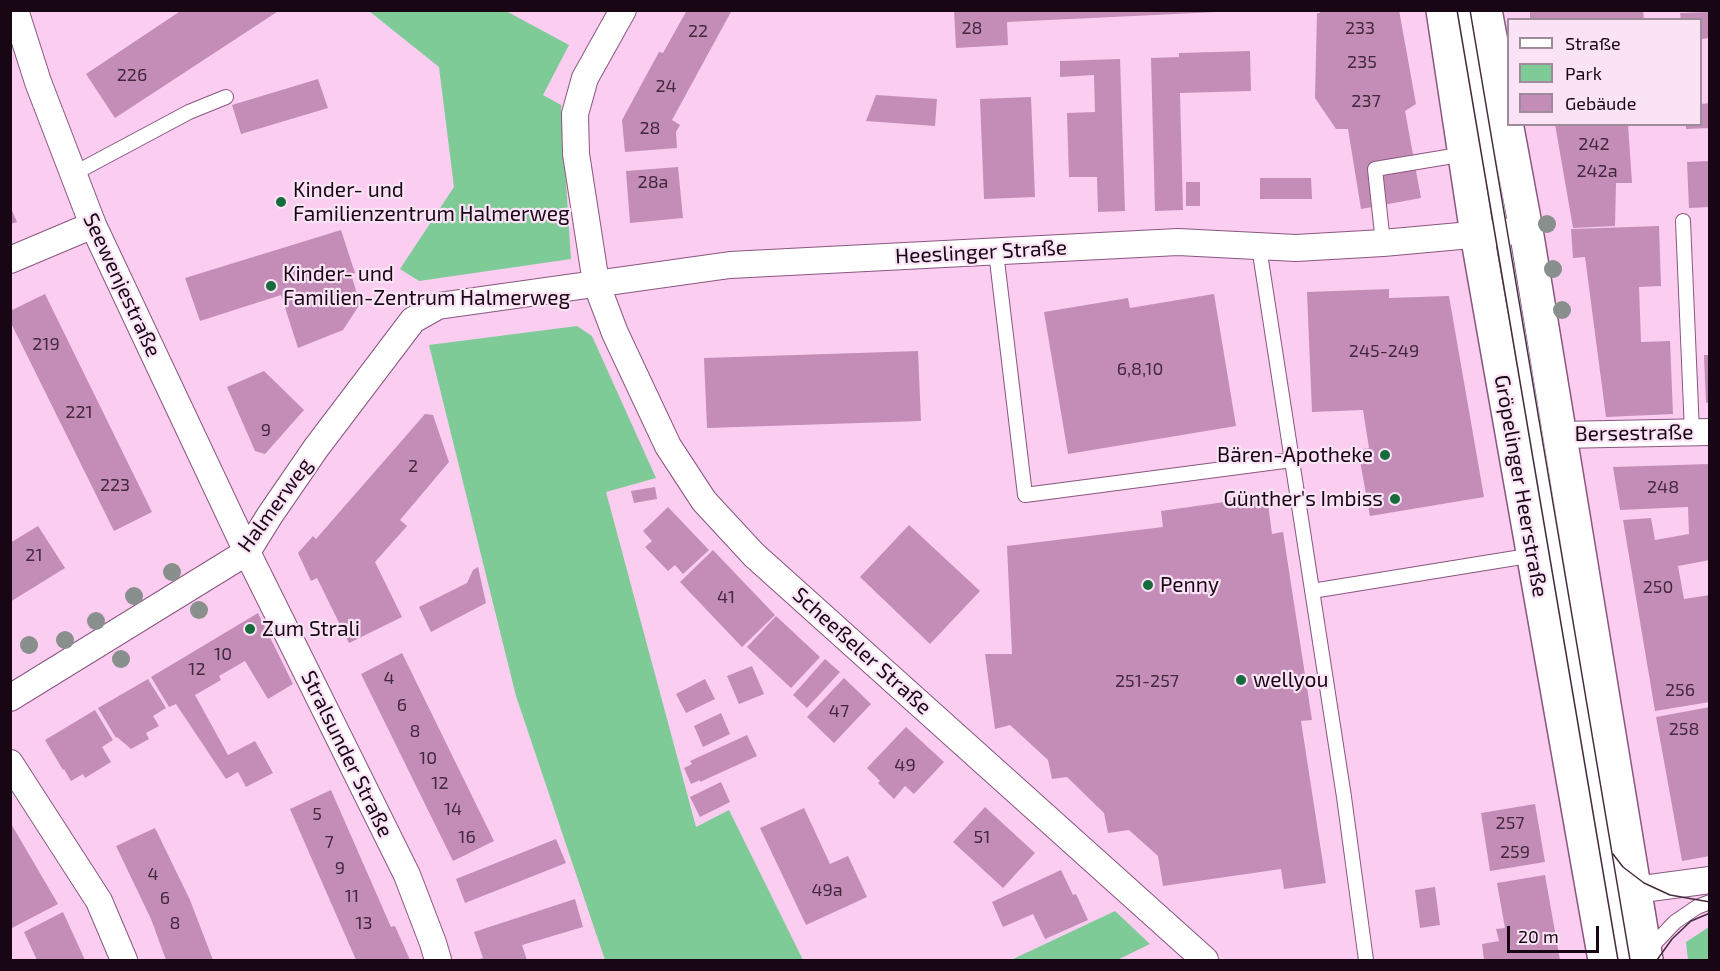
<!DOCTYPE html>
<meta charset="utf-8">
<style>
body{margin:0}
#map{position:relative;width:1720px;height:971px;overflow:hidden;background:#fbcdf1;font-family:"Exo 2",sans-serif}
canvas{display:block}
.frame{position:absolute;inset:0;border:12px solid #180615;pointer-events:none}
.legend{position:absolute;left:1507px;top:18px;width:195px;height:108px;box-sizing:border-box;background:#fae3f5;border:2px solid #a08b9b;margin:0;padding:8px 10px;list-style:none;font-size:18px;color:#180615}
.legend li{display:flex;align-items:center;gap:12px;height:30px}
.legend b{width:30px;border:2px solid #a08b9b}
.scale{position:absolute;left:1507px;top:926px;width:92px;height:27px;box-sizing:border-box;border:3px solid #180615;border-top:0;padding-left:8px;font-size:18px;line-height:21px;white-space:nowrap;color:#180615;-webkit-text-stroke:4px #fae3f5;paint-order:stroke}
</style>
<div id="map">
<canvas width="1720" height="971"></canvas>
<div class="frame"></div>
<ul class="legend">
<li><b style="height:8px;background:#fff"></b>Straße</li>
<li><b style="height:16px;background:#7fcb98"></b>Park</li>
<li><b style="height:16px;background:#c38db8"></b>Gebäude</li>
</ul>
<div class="scale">20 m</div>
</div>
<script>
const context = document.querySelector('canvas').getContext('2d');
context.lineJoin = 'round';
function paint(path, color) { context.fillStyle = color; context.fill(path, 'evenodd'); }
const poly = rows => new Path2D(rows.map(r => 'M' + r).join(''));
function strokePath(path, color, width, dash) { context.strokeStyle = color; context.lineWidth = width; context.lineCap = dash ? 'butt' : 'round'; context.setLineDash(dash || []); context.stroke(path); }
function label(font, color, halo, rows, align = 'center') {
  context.font = font + ' "Exo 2",sans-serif'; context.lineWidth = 4.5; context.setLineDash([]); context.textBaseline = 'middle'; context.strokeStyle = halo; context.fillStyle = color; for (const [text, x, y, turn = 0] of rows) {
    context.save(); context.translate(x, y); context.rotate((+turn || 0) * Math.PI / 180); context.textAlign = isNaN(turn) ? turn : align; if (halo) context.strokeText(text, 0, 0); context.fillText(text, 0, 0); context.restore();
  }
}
const green = poly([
 [369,11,506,11,569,45,543,95,561,105,571,259,419,281,400,269,454,187,439,67],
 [577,326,592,336,656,478,606,492,696,827,729,810,803,960,605,960,516,696,429,345],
 [1115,911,1150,944,1117,960,1011,960],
 [1709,927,1709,960,1688,960,1686,942]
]);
const building = poly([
 [182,10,280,10,115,118,86,74],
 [687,10,732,10,672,120,680,125,676,132,677,148,625,152,622,120,659,52,663,53],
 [954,10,1217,10,1217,12,1007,22,1008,45,956,48],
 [1320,10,1399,10,1416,104,1405,111,1421,198,1361,209,1348,129,1336,129,1315,98,1317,13,1320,13],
 [1530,10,1643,10,1644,20,1530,20],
 [1710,12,1710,38,1701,39,1701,20,1681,20,1680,13],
 [1250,51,1251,91,1180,93,1183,210,1155,211,1151,58,1179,57,1179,53],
 [1120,59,1125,211,1098,212,1097,177,1069,177,1067,113,1095,112,1094,75,1060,77,1060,61],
 [318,79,328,108,241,134,232,105],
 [876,95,937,99,935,126,866,121],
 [1031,97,1035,197,984,199,980,99],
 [1710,103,1710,128,1686,129,1686,124,1701,124,1701,104],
 [1555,124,1628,124,1632,183,1616,183,1615,226,1573,228],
 [1710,161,1710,207,1689,208,1687,162],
 [678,167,683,218,630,223,626,171],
 [1260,178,1311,178,1312,199,1260,199],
 [1186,182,1200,182,1200,206,1186,206],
 [10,206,17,222,10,224],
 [1659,226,1661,286,1639,287,1641,342,1670,341,1673,414,1606,417,1585,257,1573,258,1571,229],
 [341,230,355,273,351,274,360,304,343,330,298,348,281,295,200,321,185,278],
 [1389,289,1389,298,1449,296,1484,497,1370,516,1358,450,1369,448,1363,410,1312,412,1307,292],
 [45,294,152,512,114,531,10,321,10,311],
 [1214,294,1236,426,1068,454,1044,312,1128,298,1130,308],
 [918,351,921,421,707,428,704,358],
 [1704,355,1710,355,1710,402,1706,403],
 [264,371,304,410,265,454,255,451,227,387],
 [425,414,433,415,449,462,400,520,407,526,375,562,402,617,349,643,317,578,311,581,298,553,313,536,316,539],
 [1710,464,1710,560,1678,566,1684,599,1710,595,1710,702,1655,711,1623,520,1651,518,1655,540,1689,534,1688,507,1620,510,1613,467],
 [655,487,657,499,634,503,631,491],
 [1267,496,1272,534,1283,532,1312,720,1301,721,1326,883,1284,889,1281,869,1163,886,1158,856,1129,830,1108,833,1104,813,1067,777,1052,779,1048,760,1010,725,995,729,985,654,1012,654,1007,546,1163,527,1161,511],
 [668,507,709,550,683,574,675,565,668,571,645,547,652,541,643,531],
 [909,525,980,591,930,644,860,577],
 [38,526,65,568,10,602,10,543],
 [713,550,775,615,742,647,680,582],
 [478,567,486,603,431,632,419,607,467,583,473,570],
 [258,613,293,684,268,699,245,661,219,676,221,680,195,695,228,755,255,741,273,773,246,787,238,772,226,779,176,704,169,707,151,677],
 [776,616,820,657,791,688,747,647],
 [402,653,494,841,453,861,361,674],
 [825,659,840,672,807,708,793,695],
 [752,666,764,694,739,704,727,676],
 [844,678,871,704,834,743,807,717],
 [148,679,166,708,153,716,159,726,146,733,149,739,131,749,117,737,116,738,98,708],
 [705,679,715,699,686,713,676,694],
 [1710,707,1710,856,1682,861,1656,717],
 [95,710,113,740,102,747,111,762,85,778,83,774,71,781,64,769,63,770,45,740],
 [721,713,730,734,703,747,694,726],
 [906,727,944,762,914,794,905,786,894,799,878,783,880,781,867,768],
 [747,735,757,756,700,782,700,780,691,784,684,768,692,764,690,761],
 [721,782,730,802,700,817,690,797],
 [331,790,391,927,395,926,410,960,356,960,290,809],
 [1535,804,1545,862,1490,871,1481,813],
 [985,807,1035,853,1003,888,953,842],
 [804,808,830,864,848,856,867,897,806,925,760,828],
 [10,822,58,904,10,929],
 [155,828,190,900,213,960,166,960,151,919,116,846],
 [556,839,566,863,465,903,456,879],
 [1061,870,1073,895,1076,894,1088,920,1045,939,1033,914,1003,927,992,902],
 [1545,875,1560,960,1484,960,1482,944,1499,941,1496,929,1505,928,1497,883],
 [1435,887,1440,925,1420,928,1415,890],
 [575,899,583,927,522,945,527,960,476,960,483,958,474,932],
 [63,912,85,960,37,960,24,932]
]);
const lane = poly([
 [1464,10,1624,960],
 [73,174,189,112,226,97],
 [1683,221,1692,432],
 [1383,243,1375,169,1465,154],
 [1259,247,1344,797,1366,960],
 [996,252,1025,495,1292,460],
 [1312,591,1534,555],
 [1650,952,1656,942,1675,922,1697,907,1710,902]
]);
const street = poly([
 [15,10,38,82,93,225,247,552,407,875,433,943,438,960],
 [623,10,585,78,575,114,576,154,596,283,615,333,668,446,704,501,754,555,1205,960],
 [10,260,93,225],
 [1559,435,1710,432],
 [10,698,247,552,270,515,316,448,413,320,438,306,730,265,1178,242,1296,248,1383,243,1526,230],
 [10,763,99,901,124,960],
 [1635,890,1710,880]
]);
const secondary = poly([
 [1443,10,1477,234,1605,960],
 [1485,10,1526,230,1646,960]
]);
const tram = poly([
 [1457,10,1618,960],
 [1470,10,1630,960],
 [1613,854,1623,867,1644,883,1670,895,1710,902],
 [1657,960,1672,939,1691,921,1710,913]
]);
const trees = [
 [1547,224],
 [1553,269],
 [1562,310],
 [172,572],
 [134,596],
 [199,610],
 [96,621],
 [65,640],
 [29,645],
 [121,659]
];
const markers = [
 [281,202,6,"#176b3d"],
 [271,286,6,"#176b3d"],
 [1385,455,6,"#176b3d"],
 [1395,499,6,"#176b3d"],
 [1148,585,6,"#176b3d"],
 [250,629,6,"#176b3d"],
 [1241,680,6,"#176b3d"]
];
const numberNames = [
 ["28",972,28],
 ["233",1360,28],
 ["22",698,31],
 ["235",1362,62],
 ["226",132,75],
 ["24",666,86],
 ["237",1366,101],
 ["28",650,128],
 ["242",1594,144],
 ["242a",1597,171],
 ["28a",653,182],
 ["219",46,344],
 ["245-249",1384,351],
 ["6,8,10",1140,369],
 ["221",79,412],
 ["9",266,430],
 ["2",413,466],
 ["223",115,485],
 ["248",1663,487],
 ["21",34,555],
 ["250",1658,587],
 ["41",726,597],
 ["10",223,654],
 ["12",197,669],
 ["4",389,678],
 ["251-257",1147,681],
 ["256",1680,690],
 ["6",402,705],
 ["47",839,711],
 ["258",1684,729],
 ["8",415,731],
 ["10",428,758],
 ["49",905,765],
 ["12",440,783],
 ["14",453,809],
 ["5",317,814],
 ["257",1510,823],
 ["16",467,837],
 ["51",982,837],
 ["7",329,842],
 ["259",1515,852],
 ["9",340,868],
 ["4",153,874],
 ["49a",827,890],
 ["11",352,896],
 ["6",165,898],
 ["8",175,923],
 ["13",364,923]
];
const poiNames = [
 ["Kinder- und",293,190],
 ["Familienzentrum Halmerweg",293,214],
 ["Kinder- und",283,274],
 ["Familien-Zentrum Halmerweg",283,298],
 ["Bären-Apotheke",1373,455,"right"],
 ["Günther's Imbiss",1383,499,"right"],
 ["Penny",1160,585],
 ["Zum Strali",262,629],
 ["wellyou",1253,680]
];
const streetNames = [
 ["Heeslinger Straße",981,252,-3],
 ["Seewenjestraße",122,285,65],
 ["Bersestraße",1634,433,-1],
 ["Gröpelinger Heerstraße",1521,486,80],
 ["Halmerweg",275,505,-54],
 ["Scheeßeler Straße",862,651,42],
 ["Stralsunder Straße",347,754,64]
];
paint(green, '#7fcb98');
paint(building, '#c38db8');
strokePath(lane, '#89577f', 16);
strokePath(street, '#89577f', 28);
strokePath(secondary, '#89577f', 36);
strokePath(lane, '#fff', 14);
strokePath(street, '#fff', 26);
strokePath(secondary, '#fff', 33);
strokePath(tram, '#442c3f', 1.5);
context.fillStyle = '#888f8d';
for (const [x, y] of trees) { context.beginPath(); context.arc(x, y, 9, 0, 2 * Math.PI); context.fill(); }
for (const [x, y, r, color] of markers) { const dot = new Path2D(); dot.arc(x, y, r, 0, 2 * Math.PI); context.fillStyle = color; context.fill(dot); strokePath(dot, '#fae3f5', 2); }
label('18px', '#43283e', null, numberNames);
label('21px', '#180615', '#fae3f5', poiNames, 'left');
label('21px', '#180615', '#fae3f5', streetNames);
</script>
